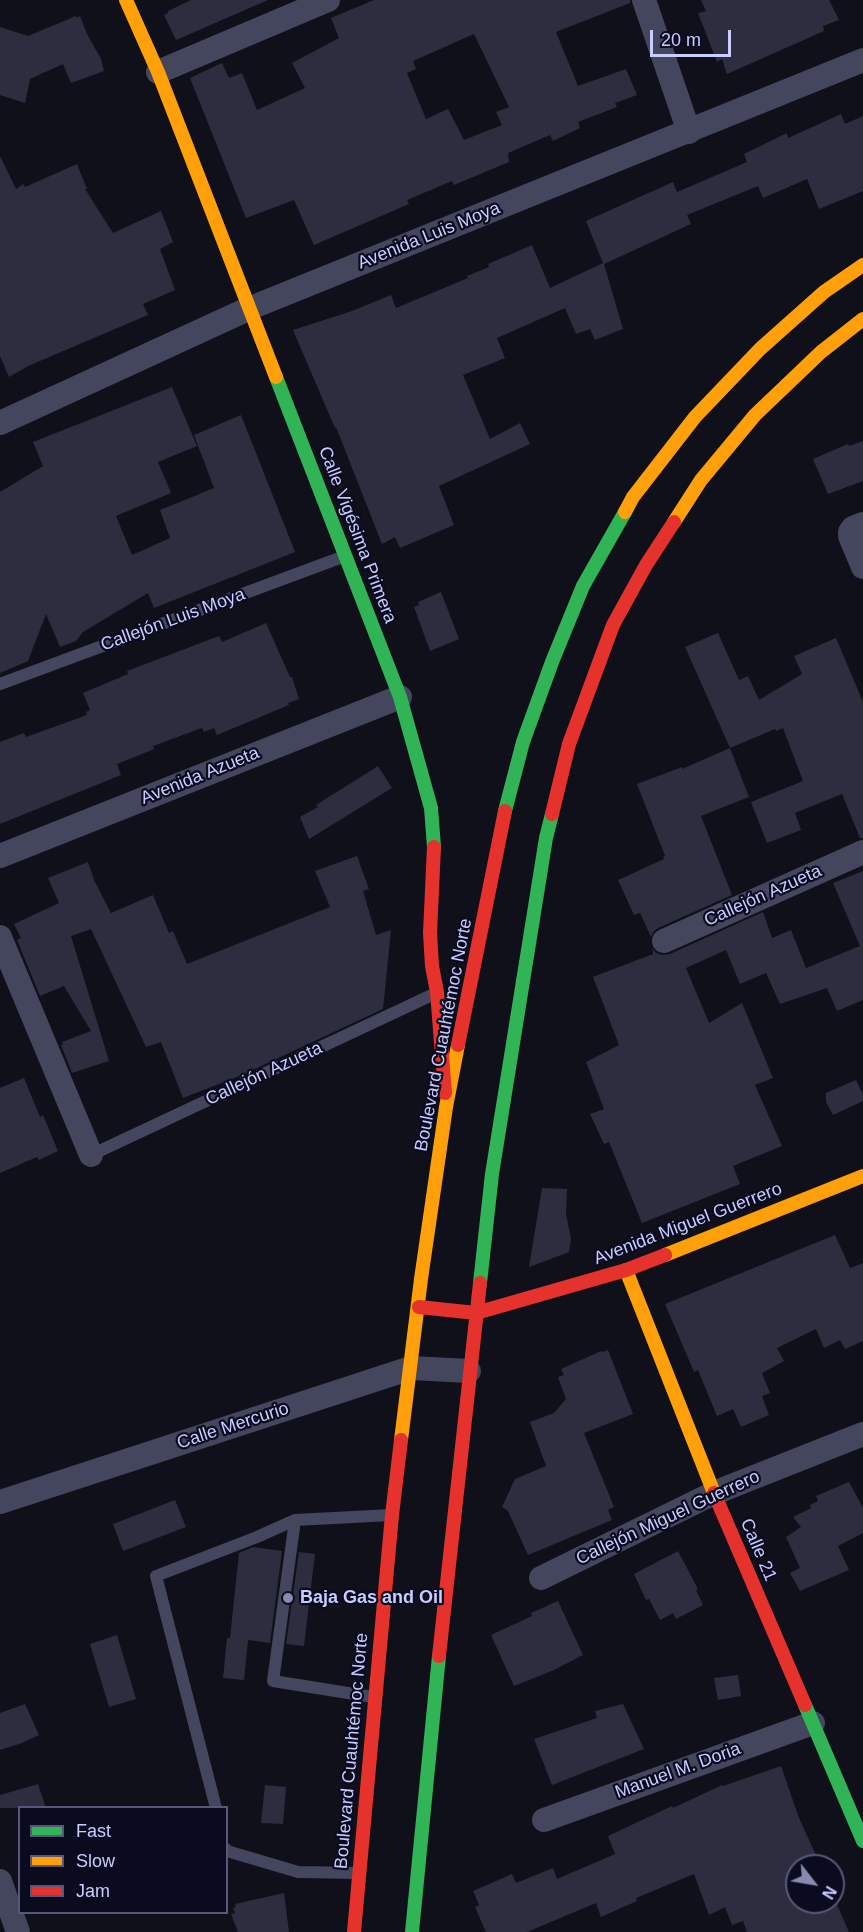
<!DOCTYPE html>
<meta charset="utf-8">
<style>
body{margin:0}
#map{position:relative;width:863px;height:1932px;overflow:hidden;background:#10101b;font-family:Arial,sans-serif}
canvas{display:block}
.legend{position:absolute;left:18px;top:1806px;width:210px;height:108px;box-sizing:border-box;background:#0b0b20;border:2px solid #575879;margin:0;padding:8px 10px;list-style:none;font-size:18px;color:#c9ccff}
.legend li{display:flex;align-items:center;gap:12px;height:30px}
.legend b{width:30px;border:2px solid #575879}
.north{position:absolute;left:785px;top:1854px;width:60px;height:60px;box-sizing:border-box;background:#0b0b20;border:2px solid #575879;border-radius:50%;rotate:121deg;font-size:16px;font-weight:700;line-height:24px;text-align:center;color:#c9ccff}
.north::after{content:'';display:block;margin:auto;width:21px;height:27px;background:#888aaf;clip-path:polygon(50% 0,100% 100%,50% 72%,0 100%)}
.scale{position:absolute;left:650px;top:30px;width:81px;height:27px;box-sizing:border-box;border:3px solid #c9ccff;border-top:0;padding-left:8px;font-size:18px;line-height:21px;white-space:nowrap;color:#c9ccff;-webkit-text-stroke:4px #0b0b20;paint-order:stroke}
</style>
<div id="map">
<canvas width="863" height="1932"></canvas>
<ul class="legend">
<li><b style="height:8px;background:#30b455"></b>Fast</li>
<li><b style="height:8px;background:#ff9f0a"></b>Slow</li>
<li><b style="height:8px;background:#e5322d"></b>Jam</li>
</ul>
<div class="north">N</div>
<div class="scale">20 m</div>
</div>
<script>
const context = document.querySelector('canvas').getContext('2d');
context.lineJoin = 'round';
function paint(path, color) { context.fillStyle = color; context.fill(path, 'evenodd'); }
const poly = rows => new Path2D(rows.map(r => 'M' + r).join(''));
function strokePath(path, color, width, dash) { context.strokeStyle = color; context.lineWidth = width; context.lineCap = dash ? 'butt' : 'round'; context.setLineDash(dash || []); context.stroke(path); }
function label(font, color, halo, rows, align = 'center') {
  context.font = font + ' Arial,sans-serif'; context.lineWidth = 4.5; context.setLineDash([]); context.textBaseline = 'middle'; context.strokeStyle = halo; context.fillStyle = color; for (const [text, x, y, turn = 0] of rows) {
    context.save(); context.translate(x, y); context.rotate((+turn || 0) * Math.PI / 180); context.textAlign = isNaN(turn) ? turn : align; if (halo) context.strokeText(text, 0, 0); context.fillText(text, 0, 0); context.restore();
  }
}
const building = poly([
 [191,0,268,0,176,40,164,15,168,13,168,11],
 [374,0,630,0,630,3,556,32,578,86,626,69,637,95,615,103,617,107,578,122,580,128,553,141,550,135,508,153,509,162,454,185,452,181,407,200,409,204,314,245,294,200,246,218,190,78,222,63,229,78,242,73,257,110,305,88,292,63,339,38,331,18],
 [474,34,509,107,496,112,502,125,464,140,448,109,426,119,407,73,416,69,413,61],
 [701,0,829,0,839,20,823,26,824,31,727,74,722,59,717,62,698,13,706,11],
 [76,16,77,18,80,16,87,34,101,59,104,71,71,83,63,64,30,79,25,103,0,95,0,27,28,36],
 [841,114,845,124,863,116,863,191,819,209,807,179,763,198,758,186,687,215,691,224,604,264,623,329,595,340,590,329,576,334,565,308,497,338,505,358,463,375,490,439,520,423,530,444,439,486,454,525,400,548,395,537,382,544,336,427,335,428,293,330,352,311,391,295,396,308,468,278,467,276,489,267,488,264,532,245,550,288,603,263,586,221,673,182,677,192,747,162,744,154,787,133,788,138],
 [0,156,16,189,23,184,25,187,77,164,87,189,85,189,113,233,161,211,173,242,160,249,175,290,143,304,148,315,28,366,9,377,0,356],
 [172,387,197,446,158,462,171,493,116,516,132,555,170,538,160,510,214,488,194,435,241,415,295,552,154,608,148,593,83,632,76,641,60,647,46,614,28,661,0,673,0,492,43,466,33,442],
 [863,441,863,481,828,494,813,459,848,444,849,446],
 [441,592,459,639,430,651,414,607,419,605,418,602],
 [266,623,290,677,292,677,299,699,288,703,289,705,217,735,214,728,204,732,202,728,153,746,154,749,117,764,121,775,0,824,0,742,24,733,26,737,87,715,86,712,90,710,83,693,128,674,127,671,219,636,222,642],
 [718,633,739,680,748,676,759,700,802,674,794,656,836,638,863,702,863,838,860,838,842,794,795,813,801,830,767,843,751,802,803,781,783,728,776,731,775,729,730,748,685,647],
 [730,748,749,797,701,816,732,895,658,928,653,932,651,937,640,913,634,915,618,880,664,859,663,857,665,856,637,784,682,767,682,769],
 [378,766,392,788,309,839,300,817,318,807,316,805],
 [357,856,369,889,363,891,376,935,391,930,383,1009,242,1075,183,1098,161,1042,146,1047,91,929,71,936,109,1061,72,1073,61,1045,63,1044,62,1042,91,1031,64,986,40,996,17,940,21,938,14,924,59,903,48,878,88,862,94,880,111,913,153,895,169,933,173,931,187,964,330,907,315,871],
 [863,871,863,1000,837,1011,827,988,780,1004,766,973,740,984,726,950,686,968,709,1023,742,1003,773,1078,755,1085,782,1146,733,1166,740,1184,642,1223,609,1142,604,1144,590,1114,604,1109,586,1062,619,1045,593,977,653,954,652,948,656,953,662,955,670,954,763,912,772,938,791,930,806,968,860,946,833,883],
 [24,1078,40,1117,43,1115,58,1151,39,1160,37,1157,0,1173,0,1088],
 [856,1080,863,1095,863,1101,833,1115,826,1102,826,1093],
 [542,1188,567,1189,566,1214,571,1239,569,1252,529,1267],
 [835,1235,850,1268,863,1263,863,1341,845,1349,840,1340,824,1348,816,1329,777,1348,784,1361,762,1373,770,1393,762,1396,769,1415,741,1427,733,1409,717,1416,698,1370,694,1372,665,1304],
 [608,1350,633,1414,584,1433,614,1507,608,1510,612,1520,528,1555,508,1511,502,1507,515,1479,546,1466,530,1422,554,1413,566,1399,558,1377,564,1375,561,1369,601,1351,602,1352],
 [849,1482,863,1508,863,1533,838,1546,849,1570,800,1591,790,1573,800,1568,786,1537,801,1527,793,1517,811,1508,810,1505,818,1501,816,1496],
 [175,1500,186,1527,123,1551,113,1524],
 [253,1547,282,1551,270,1643,248,1640,244,1680,223,1678,227,1638,230,1638,239,1553],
 [678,1551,698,1589,696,1590,703,1605,676,1619,673,1613,660,1620,649,1599,646,1600,634,1574],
 [299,1552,315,1554,304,1646,286,1644],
 [558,1601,583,1655,554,1670,514,1686,491,1635,532,1616,531,1613],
 [117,1635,136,1699,109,1707,90,1644],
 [738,1675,741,1696,718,1700,714,1678],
 [25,1704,39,1735,22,1743,0,1750,0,1713],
 [623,1704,644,1749,552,1785,534,1739,597,1718,595,1711],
 [781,1766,799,1818,821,1866,797,1866,797,1902,833,1902,833,1896,849,1932,747,1932,743,1921,732,1925,725,1907,709,1915,694,1874,636,1898,637,1901,601,1917,596,1903,527,1932,486,1932,475,1907,479,1905,473,1891,512,1874,516,1883,553,1868,557,1879,615,1854,608,1836,672,1806,673,1808,722,1785,723,1786],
 [38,1784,46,1808,0,1808,0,1795],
 [265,1785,286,1787,283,1824,261,1823],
 [284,1893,289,1932,238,1932,231,1914,235,1913,233,1908,236,1907,235,1904]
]);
const lane = poly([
 [0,684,345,556],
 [91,1155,434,994],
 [373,1697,273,1681,295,1520,391,1515],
 [216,1808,156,1576,257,1537,295,1520],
 [226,1849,227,1851,298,1872,358,1873]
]);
const street = poly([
 [644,0,689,132],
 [158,72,328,0],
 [0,423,248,309,863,60],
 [863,524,853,528,850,532,850,536,863,567],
 [0,856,400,697],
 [0,937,91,1155],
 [664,941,863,852],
 [0,1502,411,1368,469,1371],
 [541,1578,714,1493,863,1434],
 [544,1820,813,1723],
 [0,1881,18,1932]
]);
const fast = poly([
 [276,377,400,697,431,808,434,847],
 [505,811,523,742,552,662,583,586,625,512],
 [480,1283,492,1174,546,838,552,814],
 [805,1705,863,1841],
 [412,1932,439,1656]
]);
const slow = poly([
 [126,0,158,72,276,377],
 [625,512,633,497,695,417,760,349,824,292,863,265],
 [674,522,701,480,755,415,821,352,863,319],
 [665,1255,863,1176],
 [626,1270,714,1493],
 [401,1440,421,1279,446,1107,458,1045]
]);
const jam = poly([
 [552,814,569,744,613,625,646,565,674,522],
 [434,847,430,933,432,966,437,992,445,1093],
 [458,1045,505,811],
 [419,1307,476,1313,626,1270,665,1255],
 [714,1493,805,1705],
 [439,1656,480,1283],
 [354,1932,392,1515,401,1440]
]);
const markers = [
 [288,1598,6,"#888aaf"]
];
const streetNames = [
 ["Avenida Luis Moya",429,236,-22],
 ["Calle Vigésima Primera",357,535,69],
 ["Callejón Luis Moya",173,620,-20],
 ["Avenida Azueta",200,776,-22],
 ["Callejón Azueta",763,896,-24],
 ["Boulevard Cuauhtémoc Norte",444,1035,-79],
 ["Callejón Azueta",264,1074,-25],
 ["Avenida Miguel Guerrero",688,1224,-21],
 ["Calle Mercurio",233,1426,-18],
 ["Callejón Miguel Guerrero",668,1518,-25],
 ["Calle 21",758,1550,67],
 ["Boulevard Cuauhtémoc Norte",352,1751,-85],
 ["Manuel M. Doria",678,1771,-20]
];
const poiNames = [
 ["Baja Gas and Oil",300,1598]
];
paint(building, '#2c2d3e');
strokePath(lane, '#43465c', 12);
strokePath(street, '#43465c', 24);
strokePath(fast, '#30b455', 14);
strokePath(slow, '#ff9f0a', 14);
strokePath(jam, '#e5322d', 14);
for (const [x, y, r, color] of markers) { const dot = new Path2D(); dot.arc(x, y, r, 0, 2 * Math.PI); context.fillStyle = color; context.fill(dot); strokePath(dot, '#0b0b20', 2); }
label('18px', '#c9ccff', '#0b0b20', streetNames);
label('bold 18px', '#c9ccff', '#0b0b20', poiNames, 'left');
</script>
